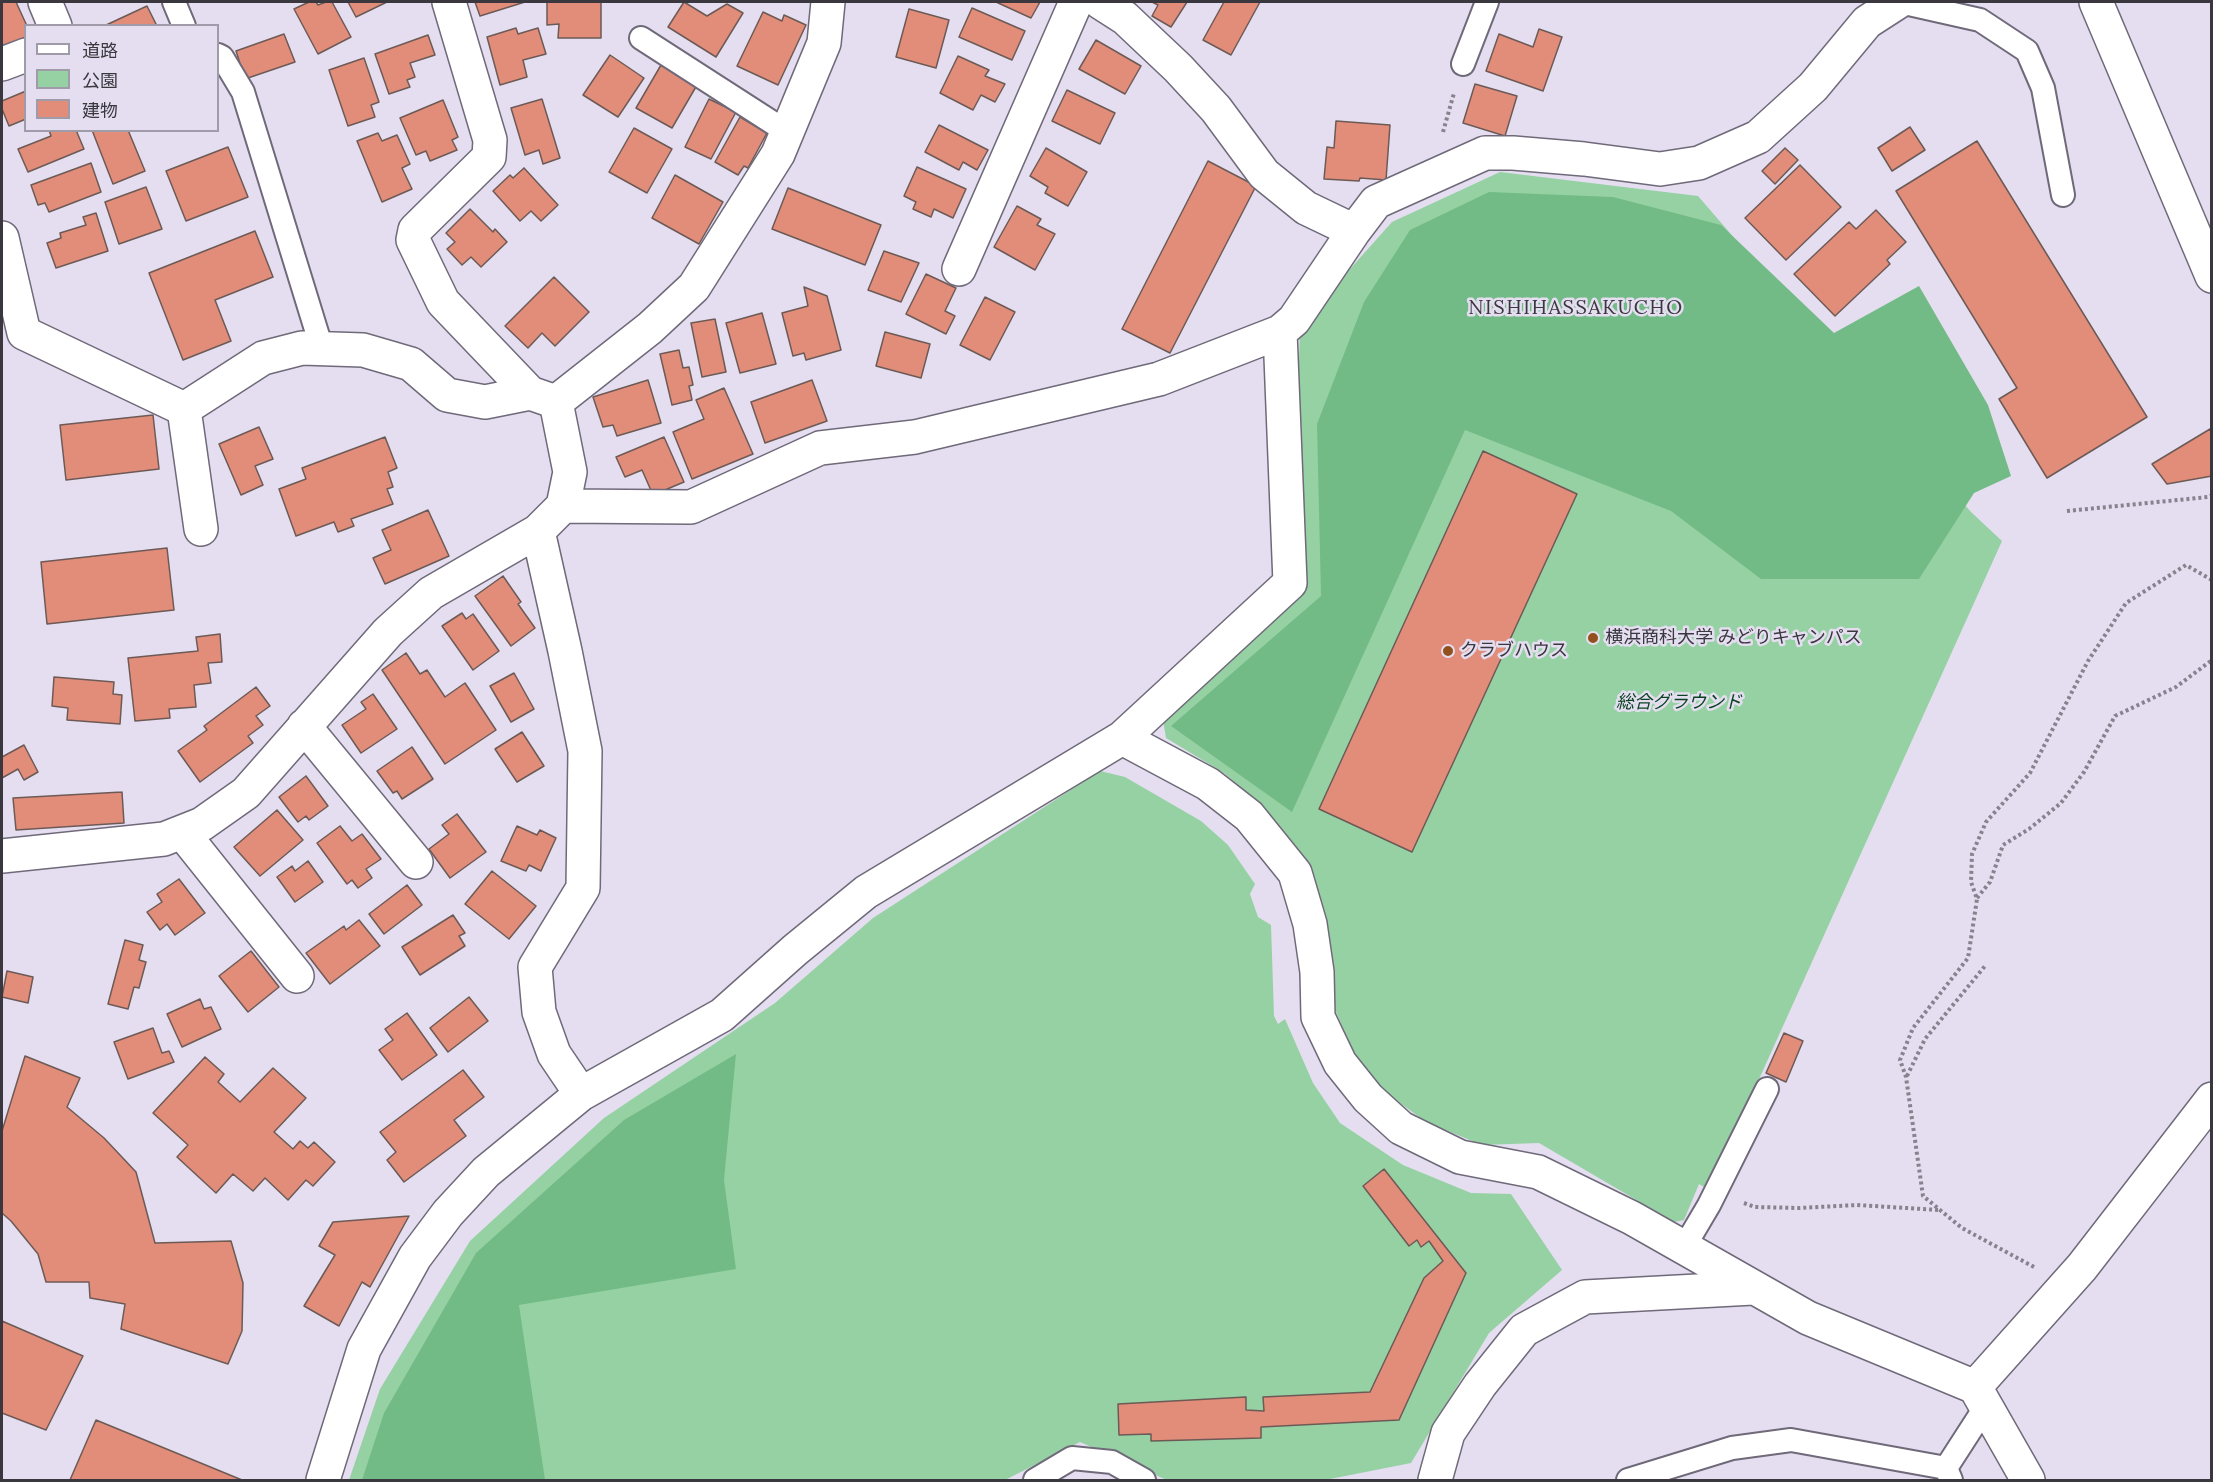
<!DOCTYPE html>
<meta charset="utf-8">
<style>
body{margin:0}
#map{position:relative;width:2213px;height:1482px;overflow:hidden;background:#e4def0;font-family:Lora,"Noto Sans JP",serif}
canvas{display:block}
.frame{position:absolute;inset:0;border:3px solid #3a373e;pointer-events:none}
.legend{position:absolute;left:24px;top:24px;width:195px;height:108px;box-sizing:border-box;background:#e4def0;border:2px solid #a09ba9;margin:0;padding:8px 10px;list-style:none;font-size:18px;color:#3a373e}
.legend li{display:flex;align-items:center;gap:12px;height:30px}
.legend b{width:30px;border:2px solid #a09ba9}
</style>
<div id="map">
<canvas width="2213" height="1482"></canvas>
<div class="frame"></div>
<ul class="legend">
<li><b style="height:8px;background:#fff"></b>道路</li>
<li><b style="height:16px;background:#96d1a4"></b>公園</li>
<li><b style="height:16px;background:#e18d7a"></b>建物</li>
</ul>
</div>
<script>
const context = document.querySelector('canvas').getContext('2d');
context.lineJoin = 'round';
function paint(path, color) { context.fillStyle = color; context.fill(path, 'evenodd'); }
const poly = rows => new Path2D(rows.map(r => 'M' + r).join(''));
function strokePath(path, color, width, dash) { context.strokeStyle = color; context.lineWidth = width; context.lineCap = dash ? 'butt' : 'round'; context.setLineDash(dash || []); context.stroke(path); }
function label(font, color, halo, rows, align = 'center') {
  context.font = font + ' Lora,"Noto Sans JP",serif'; context.lineWidth = 5; context.setLineDash([]); context.textBaseline = 'middle'; context.strokeStyle = halo; context.fillStyle = color; for (const [text, x, y, turn = 0] of rows) {
    context.save(); context.translate(x, y); context.rotate((+turn || 0) * Math.PI / 180); context.textAlign = isNaN(turn) ? turn : align; if (halo) context.strokeText(text, 0, 0); context.fillText(text, 0, 0); context.restore();
  }
}
const green = poly([
 [1500,172,1698,196,1971,512,2002,541,1709,1190,1699,1184,1684,1220,1674,1222,1539,1143,1482,1145,1426,1122,1381,1089,1356,1057,1332,1003,1325,912,1310,867,1261,805,1224,773,1166,738,1160,702,1293,573,1300,325,1392,222],
 [1100,771,1125,777,1201,821,1228,845,1255,884,1250,894,1258,917,1271,925,1274,1016,1278,1024,1285,1019,1313,1083,1340,1123,1403,1165,1471,1193,1511,1194,1562,1270,1489,1333,1411,1463,1325,1480,1167,1480,1080,1442,1005,1480,349,1480,380,1389,470,1241,604,1118,775,1003,873,918]
]);
const forest = poly([
 [1489,192,1613,197,1721,225,1834,333,1919,286,1988,405,2011,476,1974,493,1919,579,1761,579,1671,511,1465,430,1292,812,1171,726,1321,596,1317,424,1364,302,1410,230],
 [736,1054,724,1180,736,1269,519,1305,545,1480,362,1480,384,1413,476,1253,624,1120]
]);
const building = poly([
 [2,2,16,2,27,26,26,37,2,48,2,2],
 [309,2,316,2,318,5,326,2,332,2,351,37,318,54,294,9,309,2],
 [348,2,387,2,356,17,348,2],
 [475,2,525,2,480,16,475,2],
 [547,2,601,2,601,38,558,38,559,24,547,25,547,2],
 [684,2,707,16,727,4,743,13,716,57,668,27,684,2],
 [996,2,1040,2,1031,18,996,2],
 [1152,2,1187,2,1171,27,1152,16,1158,5,1152,2],
 [1224,2,1260,2,1231,55,1203,40,1224,2],
 [147,6,157,26,104,26,147,6],
 [972,8,1025,31,1012,60,959,37,972,8],
 [909,9,949,20,936,68,896,57,909,9],
 [763,12,782,21,784,15,806,25,778,85,737,66,763,12],
 [516,28,518,34,538,28,546,54,523,60,527,77,500,85,487,37,516,28],
 [1539,29,1562,37,1543,91,1486,71,1499,34,1533,47,1539,29],
 [284,34,295,62,245,79,236,51,284,34],
 [428,35,435,55,410,63,415,77,407,80,410,87,389,94,375,54,428,35],
 [1096,40,1141,66,1125,94,1079,69,1096,40],
 [610,55,644,78,618,117,583,95,610,55],
 [958,56,989,70,985,76,1005,84,995,102,981,95,973,110,940,93,958,56],
 [364,58,379,102,371,105,375,117,348,126,329,70,364,58],
 [661,65,697,85,672,128,636,108,661,65],
 [1475,84,1517,96,1505,136,1463,123,1475,84],
 [1067,90,1115,113,1100,144,1052,121,1067,90],
 [26,91,26,119,9,126,2,109,2,101,26,91],
 [542,99,560,158,543,164,539,150,525,155,511,108,542,99],
 [709,99,736,112,711,159,685,147,709,99],
 [443,100,458,137,452,140,457,150,430,161,426,151,416,155,400,118,443,100],
 [740,117,767,133,748,168,744,166,738,175,715,162,740,117],
 [1336,121,1390,125,1386,180,1360,178,1359,181,1324,179,1327,147,1334,148,1336,121],
 [939,125,988,150,977,170,963,162,959,170,925,152,939,125],
 [1910,127,1925,150,1892,171,1878,148,1910,127],
 [634,128,672,149,647,193,609,172,634,128],
 [49,130,76,130,84,149,28,172,18,149,51,136,49,130],
 [92,130,128,130,145,171,113,184,92,130],
 [378,133,382,141,397,135,410,164,402,168,412,189,382,202,357,141,378,133],
 [1977,141,2147,417,2047,478,1999,399,2017,388,1896,191,1977,141],
 [228,147,248,197,186,221,166,171,228,147],
 [1046,148,1087,172,1068,206,1045,193,1048,187,1030,176,1046,148],
 [1785,148,1798,160,1775,184,1762,171,1785,148],
 [1208,161,1256,186,1170,353,1122,329,1208,161],
 [91,163,101,192,49,212,45,203,38,205,31,185,91,163],
 [1800,165,1841,207,1786,260,1745,218,1800,165],
 [917,167,966,189,953,218,934,209,931,217,913,209,916,202,904,196,917,167],
 [524,168,558,205,541,221,531,211,520,221,493,191,510,175,513,178,524,168],
 [675,175,723,202,699,244,652,218,675,175],
 [146,187,162,229,119,244,105,202,146,187],
 [788,188,881,225,865,265,772,229,788,188],
 [1017,206,1041,219,1037,225,1055,234,1035,270,994,247,1017,206],
 [470,209,493,232,495,229,507,242,481,267,471,257,462,265,447,249,455,242,446,233,470,209],
 [1876,210,1906,242,1887,260,1890,264,1835,316,1794,274,1849,222,1856,229,1876,210],
 [96,213,108,251,56,268,47,243,61,238,60,233,86,225,83,217,96,213],
 [255,231,273,277,215,300,231,341,183,360,149,273,255,231],
 [884,251,919,263,901,302,868,290,884,251],
 [926,274,956,288,945,311,955,316,946,334,906,314,926,274],
 [554,277,589,312,555,346,542,333,528,348,505,326,554,277],
 [804,287,827,296,841,350,806,360,804,353,793,356,782,313,808,306,804,287],
 [985,297,1015,312,990,360,960,345,985,297],
 [762,313,776,364,740,373,726,323,762,313],
 [715,319,726,372,702,377,691,323,715,319],
 [885,332,930,344,921,378,876,366,885,332],
 [679,350,683,368,689,367,693,385,689,386,692,400,672,405,660,354,679,350],
 [648,380,661,423,617,436,613,425,603,427,593,397,648,380],
 [812,380,827,421,765,443,751,402,812,380],
 [724,388,753,454,692,479,673,432,704,419,696,400,724,388],
 [153,415,159,469,66,480,60,425,153,415],
 [259,427,273,459,255,466,263,485,241,495,219,444,259,427],
 [2210,429,2212,432,2212,476,2167,484,2152,464,2210,429],
 [385,437,397,468,388,472,393,487,387,489,393,504,351,519,354,526,338,532,334,522,296,536,279,489,306,479,302,468,385,437],
 [664,437,684,482,653,495,642,470,625,477,616,457,664,437],
 [1483,451,1577,494,1412,852,1319,809,1483,451],
 [428,510,449,556,385,584,373,558,391,550,382,530,428,510],
 [167,548,174,610,47,624,41,562,167,548],
 [503,576,521,602,518,604,535,628,511,646,475,596,503,576],
 [462,613,466,619,473,614,499,651,473,670,442,626,462,613],
 [220,634,222,662,208,663,211,683,194,685,196,707,169,709,170,718,135,721,128,658,198,651,196,637,220,634],
 [406,653,420,674,427,670,445,697,465,683,496,730,445,764,382,670,406,653],
 [514,673,534,709,511,722,490,686,514,673],
 [54,677,114,682,113,694,122,695,120,724,67,720,68,708,52,706,54,677],
 [256,687,270,706,256,716,263,725,248,736,253,743,200,782,178,751,207,730,204,726,256,687],
 [373,694,397,729,361,753,342,725,366,709,361,702,373,694],
 [522,732,544,766,517,782,495,749,522,732],
 [24,745,38,772,24,780,18,769,2,778,2,757,24,745],
 [412,747,433,779,402,799,397,791,393,793,377,771,412,747],
 [306,776,328,806,309,820,306,816,298,822,279,797,306,776],
 [122,792,124,823,16,830,13,798,122,792],
 [277,810,303,840,260,876,234,847,277,810],
 [457,814,486,852,450,878,429,849,449,834,442,825,457,814],
 [340,826,352,841,362,834,381,859,366,869,372,878,358,888,352,880,347,884,317,843,340,826],
 [517,826,537,835,540,830,556,838,541,871,529,865,526,871,501,861,517,826],
 [308,861,323,882,295,902,277,877,292,866,295,871,308,861],
 [492,871,536,906,509,939,465,904,492,871],
 [179,879,205,913,175,935,167,924,160,930,147,912,162,902,157,894,179,879],
 [407,885,422,905,384,934,369,914,407,885],
 [453,915,465,933,459,936,465,946,420,975,402,947,453,915],
 [359,920,380,946,330,984,306,953,344,926,346,930,359,920],
 [125,940,143,945,139,960,146,962,139,988,134,987,128,1009,108,1004,125,940],
 [251,951,279,987,248,1012,219,976,251,951],
 [7,971,33,977,28,1003,2,997,7,971],
 [469,997,488,1021,448,1052,430,1028,469,997],
 [200,999,204,1009,211,1007,221,1029,182,1047,167,1014,200,999],
 [407,1013,437,1055,402,1080,379,1050,393,1040,385,1029,407,1013],
 [153,1028,162,1053,169,1051,174,1062,128,1079,114,1042,153,1028],
 [1784,1033,1803,1041,1786,1082,1766,1073,1784,1033],
 [25,1056,80,1078,67,1107,104,1138,136,1172,155,1243,231,1241,243,1283,242,1331,228,1364,121,1329,125,1304,90,1298,89,1282,46,1282,38,1254,11,1221,2,1213,2,1131,25,1056],
 [205,1057,224,1074,218,1082,240,1102,273,1068,306,1098,274,1132,293,1149,300,1141,308,1148,314,1142,335,1162,313,1186,306,1180,288,1200,265,1178,253,1191,233,1174,216,1193,177,1157,188,1145,153,1113,205,1057],
 [463,1070,484,1097,454,1120,466,1136,404,1182,387,1160,396,1152,380,1132,463,1070],
 [1384,1169,1466,1273,1399,1420,1261,1427,1261,1438,1151,1441,1151,1434,1119,1435,1118,1404,1246,1397,1246,1410,1264,1411,1263,1397,1370,1392,1424,1278,1443,1261,1429,1241,1421,1247,1417,1240,1409,1246,1363,1186,1384,1169],
 [409,1216,370,1287,362,1282,339,1326,304,1306,335,1255,319,1246,333,1222,409,1216],
 [2,1321,83,1356,46,1430,2,1413,2,1321],
 [96,1420,242,1480,70,1480,96,1420]
]);
const path = poly([
 [1443,132,1454,93],
 [2067,511,2208,497,2212,495],
 [1977,898,1990,882,2003,845,2029,829,2061,803,2084,772,2115,716,2176,687,2212,660],
 [1907,1076,1925,1039,1985,966],
 [1744,1203,1755,1207,1799,1208,1857,1205,1939,1210],
 [2034,1267,1962,1228,1923,1196,1906,1077,1900,1060,1913,1028,1968,958,1977,899,1971,882,1972,854,1986,822,2030,773,2088,661,2126,603,2186,565,2212,580]
]);
const service = poly([
 [174,2,184,26],
 [1900,2,1980,20,2027,51,2043,88,2063,195],
 [641,38,787,132],
 [218,55,222,57,243,92,322,349],
 [1463,64,1487,2],
 [1683,1249,1709,1205,1767,1089],
 [1035,1480,1072,1458,1112,1462,1144,1480],
 [1628,1480,1732,1448,1791,1440,1946,1468],
 [1951,1480,1946,1468,1986,1406]
]);
const minor = poly([
 [45,2,55,26],
 [1100,2,1125,18,1178,68,1216,109,1264,174,1306,208,1354,231],
 [2096,2,2212,276],
 [2,64,26,55],
 [2,238,24,333,184,409],
 [959,269,1076,2],
 [556,402,650,328,694,287,778,154,824,43,828,2],
 [184,409,263,358,302,348,363,350,411,364,447,395,485,402,530,393],
 [184,409,201,529],
 [563,506,691,507,820,448,915,437,1159,379,1280,332,1294,320,1354,231,1376,202,1485,153,1513,153,1584,159,1660,169,1699,163,1758,137,1813,87,1867,22,1898,2],
 [538,531,565,651,585,751,583,888,535,967,539,1012,554,1054,581,1094],
 [304,726,416,862],
 [1122,738,1208,784,1249,816,1295,873,1310,924,1317,972,1318,1017,1340,1063,1368,1098,1401,1128,1460,1157,1538,1172,1632,1218,1808,1318,1975,1387,2028,1480],
 [182,832,297,976],
 [2,856,164,839,202,824,246,793,388,632,431,593,538,531,563,506,570,472,556,402,530,393,443,302,413,240,415,230,489,157,490,140,449,2],
 [1975,1387,2082,1267,2212,1099],
 [323,1480,364,1349,415,1257,448,1213,486,1172,581,1094,722,1015,795,950,866,892,1122,738,1290,583,1280,332],
 [1435,1480,1448,1433,1480,1385,1524,1330,1585,1297,1753,1288]
]);
const markers = [
 [1593,638,6,"#91501c"],
 [1448,651,6,"#91501c"]
];
const poiNames = [
 ["横浜商科大学 みどりキャンパス",1605,638],
 ["クラブハウス",1460,651]
];
const parkNames = [
 ["総合グラウンド",1679,703]
];
const neighbourhoodNames = [
 ["NISHIHASSAKUCHO",1576,308]
];
paint(green, '#96d1a4');
paint(forest, '#73bb86');
paint(building, '#e18d7a');
strokePath(building, '#6d5a56', 1.5);
strokePath(service, '#6f6979', 26);
strokePath(minor, '#6f6979', 36);
strokePath(path, '#87828e', 4, [3, 3]);
strokePath(service, '#fff', 22);
strokePath(minor, '#fff', 33);
for (const [x, y, r, color] of markers) { const dot = new Path2D(); dot.arc(x, y, r, 0, 2 * Math.PI); context.fillStyle = color; context.fill(dot); strokePath(dot, '#e4def0', 2); }
label('18px', '#3a373e', '#e4def0', poiNames, 'left');
label('italic 18px', '#0b4321', '#e4def0', parkNames);
context.letterSpacing = '1.5px';
label('20px', '#3a373e', '#e4def0', neighbourhoodNames);
context.letterSpacing = '0px';
</script>
